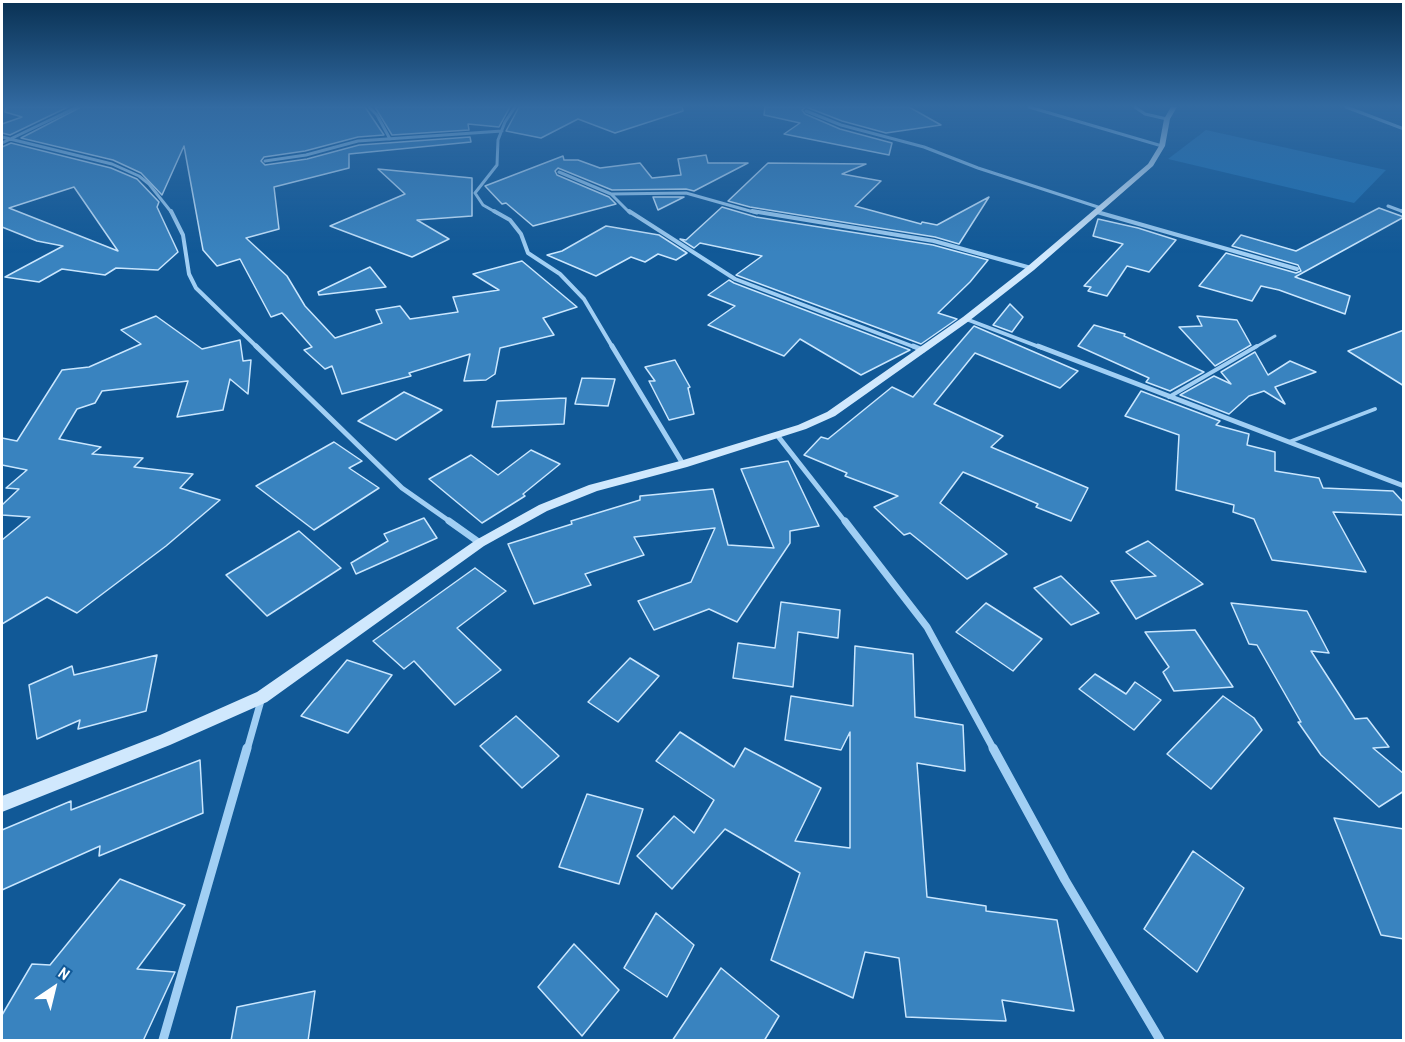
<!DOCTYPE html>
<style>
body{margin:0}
#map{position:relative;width:1405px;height:1042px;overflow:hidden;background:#115997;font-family:"Archivo Narrow",sans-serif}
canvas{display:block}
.frame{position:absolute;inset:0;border:3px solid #fff;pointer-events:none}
.north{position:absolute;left:24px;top:958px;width:60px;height:60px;-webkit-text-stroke:4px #115997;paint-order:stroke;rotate:35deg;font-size:16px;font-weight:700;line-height:24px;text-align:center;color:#fff}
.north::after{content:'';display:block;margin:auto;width:21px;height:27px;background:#fff;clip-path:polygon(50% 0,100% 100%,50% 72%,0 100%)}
</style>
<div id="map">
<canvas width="1405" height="1042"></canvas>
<div class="frame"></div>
<div class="north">N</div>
</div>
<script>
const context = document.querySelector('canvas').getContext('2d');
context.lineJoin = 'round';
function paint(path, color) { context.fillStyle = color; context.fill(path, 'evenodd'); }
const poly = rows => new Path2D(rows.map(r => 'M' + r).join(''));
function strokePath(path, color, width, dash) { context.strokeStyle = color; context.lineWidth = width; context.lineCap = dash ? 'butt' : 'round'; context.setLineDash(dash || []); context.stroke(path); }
const green = poly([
 [1206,130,1386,170,1354,203,1168,159]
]);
const building = poly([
 [6,107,68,107,10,135,2,133,2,124,22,117,5,112,6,107],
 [81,107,365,107,384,135,358,137,305,151,264,157,261,161,265,165,307,159,359,145,470,137,471,142,349,154,349,168,274,187,279,229,246,238,287,276,305,306,335,338,382,323,376,310,400,306,410,319,458,312,453,297,499,290,473,274,522,261,577,307,543,318,554,335,500,348,495,374,486,380,464,381,470,354,409,373,411,376,342,394,332,366,325,369,304,350,312,347,282,313,271,317,240,259,217,266,203,250,184,146,162,195,141,173,113,160,21,138,81,107],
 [375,107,510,107,499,127,468,124,469,130,392,135,375,107],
 [519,107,682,107,683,111,615,133,578,119,541,138,506,131,519,107],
 [765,107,806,107,802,110,805,114,840,129,892,143,889,155,784,134,800,123,764,115,765,107],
 [806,107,909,107,941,125,886,133,842,121,806,107],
 [11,143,111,168,137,179,159,202,157,207,178,252,158,270,116,268,105,275,62,269,39,282,5,277,63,246,37,241,2,227,2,147,11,143],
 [74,187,118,251,9,208,74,187],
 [706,155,708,163,748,163,694,191,686,189,612,190,558,168,555,171,557,175,609,197,616,204,533,226,506,203,502,204,485,186,563,156,564,160,578,160,600,168,640,163,652,178,681,175,678,159,706,155],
 [768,163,866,164,842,174,881,181,855,206,921,224,922,222,937,225,989,197,959,244,935,237,750,207,728,201,768,163],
 [378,169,472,178,472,216,417,220,449,239,412,257,330,226,405,194,378,169],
 [653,197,684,197,658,210,653,197],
 [722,207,756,217,933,245,988,260,970,282,938,313,957,319,921,344,736,275,762,256,700,243,694,248,680,239,686,240,722,207],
 [1379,208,1404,217,1295,277,1350,296,1345,314,1279,290,1261,286,1252,301,1199,286,1226,253,1296,273,1301,271,1298,265,1232,246,1241,235,1296,251,1379,208],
 [1098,219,1138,228,1176,240,1149,272,1127,266,1107,296,1088,291,1091,287,1084,286,1123,244,1093,236,1098,219],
 [606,226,659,235,687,253,676,260,658,254,645,262,631,257,596,276,547,255,562,251,606,226],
 [370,267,386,287,319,295,318,292,370,267],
 [729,280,734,283,910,350,861,375,800,339,784,356,708,325,735,306,708,295,729,280],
 [1010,304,1023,317,1012,332,993,325,1010,304],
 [156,316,202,349,240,340,243,361,251,360,248,394,230,379,223,410,177,417,188,381,102,391,95,403,77,409,59,439,101,447,92,454,143,458,134,467,193,474,180,488,220,500,166,546,77,613,47,597,2,624,2,540,30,517,2,515,2,505,19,489,6,488,27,470,2,465,2,438,17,441,62,370,89,367,141,344,121,330,156,316],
 [1197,316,1237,320,1251,345,1215,366,1179,327,1202,326,1197,316],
 [1094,325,1125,334,1124,336,1204,372,1170,391,1146,382,1149,378,1078,346,1094,325],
 [974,326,1078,371,1060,388,975,353,934,404,1003,436,991,447,1088,488,1071,521,1036,507,1038,504,963,472,940,503,1007,554,967,579,910,533,904,535,874,507,898,496,845,476,847,473,804,455,821,437,828,439,892,387,913,397,974,326],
 [1404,330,1404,386,1348,351,1404,330],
 [1255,352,1268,375,1290,361,1316,372,1275,387,1285,404,1264,391,1249,396,1229,414,1180,395,1214,376,1231,384,1221,372,1255,352],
 [675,360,690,387,688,388,694,414,669,420,649,381,655,381,645,367,675,360],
 [582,378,615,379,608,406,575,404,582,378],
 [1141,391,1220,421,1216,425,1249,434,1247,445,1275,452,1275,471,1319,478,1323,488,1393,491,1404,503,1404,515,1333,512,1366,572,1272,560,1254,519,1233,512,1234,505,1176,490,1179,435,1125,416,1141,391],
 [404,392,442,410,396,440,358,421,404,392],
 [566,398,564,424,492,427,497,401,566,398],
 [334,442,362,461,349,468,379,488,314,530,256,486,334,442],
 [531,450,560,464,523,494,525,496,482,523,429,479,471,455,498,475,531,450],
 [788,461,819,526,790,531,790,543,737,622,709,609,654,630,638,601,691,582,715,528,634,537,644,555,585,574,591,585,534,604,508,544,572,524,571,521,640,500,640,496,713,489,728,545,774,548,741,469,788,461],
 [424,518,437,538,356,574,351,563,388,541,384,534,424,518],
 [299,531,341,568,267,616,226,575,299,531],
 [1148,541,1203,584,1136,619,1111,581,1156,576,1126,552,1148,541],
 [475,568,506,591,457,628,501,670,455,705,414,661,404,669,373,641,475,568],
 [1061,576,1099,613,1071,625,1034,588,1061,576],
 [781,602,840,610,838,638,798,632,793,687,733,678,738,643,775,648,781,602],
 [986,603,1042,639,1013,671,956,632,986,603],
 [1231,603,1307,611,1329,653,1311,651,1355,719,1367,718,1389,747,1373,748,1404,774,1404,791,1379,807,1321,755,1298,722,1301,722,1257,645,1249,644,1231,603],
 [1195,630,1233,687,1174,691,1163,672,1169,667,1145,632,1195,630],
 [855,646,913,654,915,717,963,725,965,771,917,763,927,897,986,906,986,911,1057,920,1074,1011,1002,1000,1006,1021,906,1017,899,958,865,952,853,998,771,960,800,873,725,829,672,889,637,856,674,816,694,833,714,800,656,761,680,732,734,767,745,748,821,788,795,841,850,848,850,732,841,750,785,740,791,696,853,706,855,646],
 [157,655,146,711,78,729,80,720,37,739,29,685,72,666,74,675,157,655],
 [630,658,659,676,618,722,588,702,630,658],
 [347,660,392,675,348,733,301,716,347,660],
 [1095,674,1126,694,1135,682,1161,700,1134,730,1079,689,1095,674],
 [1223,696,1254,718,1262,730,1211,789,1167,754,1223,696],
 [516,716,559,756,522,788,480,746,516,716],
 [200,760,203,813,99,856,100,846,2,890,2,830,71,801,71,810,200,760],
 [587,794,643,809,619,884,559,867,587,794],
 [1334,818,1404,829,1404,939,1381,935,1334,818],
 [1193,851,1244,888,1197,972,1144,929,1193,851],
 [120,879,185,905,137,969,175,972,143,1041,2,1041,2,1015,32,964,50,965,120,879],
 [656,913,694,945,667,997,624,968,656,913],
 [574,944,619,990,582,1036,538,987,574,944],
 [721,968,779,1016,764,1041,672,1041,721,968],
 [315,991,308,1041,231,1041,237,1007,315,991]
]);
const laneFar1 = poly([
 [1254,348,1275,336]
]);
const lane = poly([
 [1169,397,1257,346],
 [1289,442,1375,409]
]);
const streetFar4 = poly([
 [369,107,377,115,390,139],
 [1029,107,1162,146],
 [1135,107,1145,114,1167,119],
 [1346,107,1404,129],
 [806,111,841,125,924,147,978,168,1101,208],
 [2,137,112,164,139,176,149,184,172,213],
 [2,143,77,107],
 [265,161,306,155,358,141,502,131],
 [559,172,611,194,630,213],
 [611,194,686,193,757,213],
 [1388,206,1404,212],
 [497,213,483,205,475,193,497,165,498,140,505,122,515,107]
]);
const streetFar3 = poly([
 [171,211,183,235,189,274,196,288,258,348],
 [494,211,510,220,521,234,528,253,560,274,584,299,613,348],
 [629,211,735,279,917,348],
 [752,211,934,241,1031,268],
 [1402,211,1404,212],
 [1097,212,1297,269],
 [966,319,1042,348]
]);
const streetFar2 = poly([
 [256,346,402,488,452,523],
 [612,346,683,464],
 [913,346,923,350],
 [1038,346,1404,486],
 [777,435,846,523]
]);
const streetFar1 = poly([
 [449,521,480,543],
 [845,521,927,627,994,750],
 [247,750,262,697]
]);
const street = poly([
 [993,748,1065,880,1160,1040],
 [163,1040,247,748]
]);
const secondary = poly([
 [1171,107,1177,107,1170,119,1165,146,1153,166,1034,270,969,321,835,416,806,429,687,467,597,491,547,511,484,546,267,702,170,745,2,812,2,796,160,735,257,692,476,540,539,505,589,485,680,461,798,425,827,412,963,317,1028,266,1148,164,1159,146,1164,119,1171,107]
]);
paint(green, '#1f72b4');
paint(building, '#3983bf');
strokePath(building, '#c9e6fe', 1.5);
strokePath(laneFar1, '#a1cff4', 3);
strokePath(lane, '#a1cff4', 4);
strokePath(streetFar4, '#a1cff4', 3);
strokePath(streetFar3, '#a1cff4', 4);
strokePath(streetFar2, '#a1cff4', 5);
strokePath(streetFar1, '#a1cff4', 7);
strokePath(street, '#a1cff4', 9);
paint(secondary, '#d0e8fd');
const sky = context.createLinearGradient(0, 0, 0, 253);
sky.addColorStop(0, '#093153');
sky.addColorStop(0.42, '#326aa1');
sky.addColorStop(1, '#326aa100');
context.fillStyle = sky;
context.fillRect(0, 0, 1405, 253);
</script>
